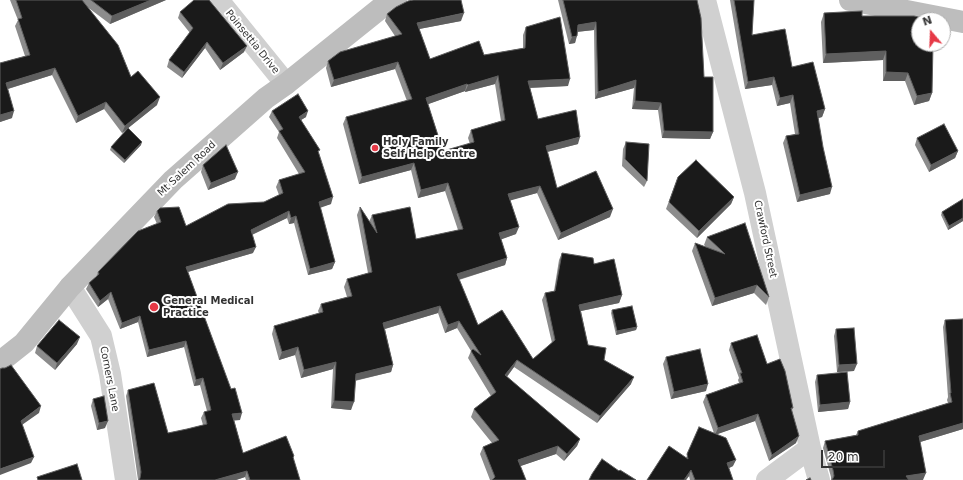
<!DOCTYPE html>
<style>
body{margin:0}
#map{position:relative;width:963px;height:480px;overflow:hidden;background:#fff;font-family:"DejaVu Sans",sans-serif}
canvas{display:block}
.north{position:absolute;left:911px;top:12px;width:40px;height:40px;box-sizing:border-box;background:#fff;border:1px solid #adadad;border-radius:50%;rotate:341deg;font-size:11px;font-weight:700;line-height:16px;text-align:center;color:#333}
.north::after{content:'';display:block;margin:auto;width:14px;height:18px;background:#e63946;clip-path:polygon(50% 0,100% 100%,50% 72%,0 100%)}
.scale{position:absolute;left:821px;top:450px;width:64px;height:18px;box-sizing:border-box;border:2px solid #333;border-top:0;padding-left:5px;font-size:12px;line-height:14px;white-space:nowrap;color:#333;-webkit-text-stroke:3px #fff;paint-order:stroke}
</style>
<div id="map">
<canvas width="963" height="480"></canvas>
<div class="north">N</div>
<div class="scale">20 m</div>
</div>
<script>
const context = document.querySelector('canvas').getContext('2d');
context.lineJoin = 'round';
const poly = rows => new Path2D(rows.map(r => 'M' + r).join(''));
function strokePath(path, color, width, dash) { context.strokeStyle = color; context.lineWidth = width; context.lineCap = dash ? 'butt' : 'round'; context.setLineDash(dash || []); context.stroke(path); }
function paint(path, color) { context.fillStyle = color; context.fill(path, 'evenodd'); }
function label(font, color, halo, rows, align = 'center') {
  context.font = font + ' "DejaVu Sans",sans-serif'; context.lineWidth = 4; context.setLineDash([]); context.textBaseline = 'middle'; context.strokeStyle = halo; context.fillStyle = color; for (const [text, x, y, turn = 0] of rows) {
    context.save(); context.translate(x, y); context.rotate((+turn || 0) * Math.PI / 180); context.textAlign = isNaN(turn) ? turn : align; if (halo) context.strokeText(text, 0, 0); context.fillText(text, 0, 0); context.restore();
  }
}
const street = poly([
 [218,0,286,84],
 [705,0,755,193,810,448,819,480],
 [70,287,101,336,110,374,126,480],
 [767,480,810,448]
]);
const secondary = poly([
 [850,0,963,22],
 [0,362,24,343,70,287,173,180,266,98,286,84,387,3,396,0]
]);
const wall = poly([
 [10,0,166,0,110,24,86,6,131,77,157,105,128,128,141,145,124,163,110,150,111,147,128,128,122,133,104,109,76,123,52,75,8,89,12,118,0,122,0,63,25,56,15,26,18,20],
 [558,0,697,0,704,77,713,132,710,139,662,138,658,110,632,109,634,88,595,99,594,30,577,32,575,43,569,44],
 [730,0,754,0,752,35,792,67,825,109,822,117,818,118,830,194,797,202,783,143,786,136,795,134,790,103,777,106,772,85,745,89],
 [180,12,244,52,220,70,205,48,182,78,167,67,169,60,190,33,178,18],
 [824,13,862,16,932,93,929,101,914,105,905,81,883,81,883,60,823,63,821,22],
 [387,14,461,21,419,29,430,59,484,55,523,48,523,35,526,27,568,86,530,88,538,119,578,144,547,152,557,188,610,217,558,240,537,193,510,200,516,234,501,239,507,258,505,265,459,280,478,325,533,359,552,343,542,300,545,293,554,291,559,260,562,253,594,264,622,295,619,303,581,311,588,345,631,384,597,423,514,367,507,377,580,439,577,446,564,461,556,454,520,466,526,480,490,480,480,454,483,447,492,443,471,417,474,409,491,396,468,358,471,351,457,328,445,333,438,313,385,329,393,365,391,372,355,381,351,410,331,408,333,369,301,378,295,355,279,360,272,334,274,326,319,313,318,311,321,304,347,297,344,287,347,279,368,273,357,215,360,207,369,222,372,215,416,239,458,230,445,191,418,198,411,170,359,184,343,124,346,117,407,101,395,69,331,87,326,68,328,61,395,36,385,21],
 [495,84,501,121,471,130,468,138,470,144,443,151,428,104,465,91,465,92],
 [272,111,306,117,301,120,319,154,331,204,320,207,335,262,332,269,308,275,294,223,289,224,287,218,252,235,253,253,188,272,240,420,234,420,243,453,294,456,293,458,300,480,246,480,245,477,236,480,138,480,126,396,128,390,168,433,187,429,203,425,201,418,204,412,207,411,200,385,194,386,184,347,147,357,138,322,120,329,108,299,98,307,86,289,89,283,96,277,98,272,157,224,154,217,157,211,186,226,264,202,279,195,276,187,279,180,299,174,277,138,279,132,269,117],
 [917,138,958,151,955,158,929,172,915,145],
 [626,142,647,181,644,187,622,166,623,149],
 [203,165,235,179,208,190,201,172],
 [678,177,734,197,731,204,697,238,666,209],
 [963,199,963,221,948,230,941,215,942,212],
 [707,237,769,297,766,305,754,293,712,306,692,251,695,243,706,247,704,245],
 [612,310,637,327,636,330,616,335,611,313],
 [945,320,963,429,920,442,923,480,831,480,831,477,823,448,825,441,856,435,858,431,948,403,947,400,948,397,943,327],
 [836,329,854,371,837,372,834,336],
 [731,343,767,364,793,408,792,410,796,443,769,461,755,421,717,434,733,466,729,468,733,480,690,480,689,476,686,480,647,480,686,458,699,427,714,433,703,402,706,395,739,383,738,380,739,378,729,350],
 [77,344,55,370,35,353,37,346],
 [666,357,706,391,671,399,663,364],
 [817,375,850,402,848,409,818,412,815,382],
 [93,399,105,428,97,430,91,406]
]);
const shadedWall = poly([
 [151,0,166,0,110,24,112,16],
 [464,13,461,21,414,30,417,23],
 [596,22,594,30,575,32,578,25],
 [577,36,575,43,569,44,572,37],
 [207,42,205,48,182,78,184,72],
 [247,46,244,52,220,70,223,63],
 [886,51,883,60,823,63,826,54],
 [398,62,395,69,331,87,334,80],
 [55,68,52,75,4,90,6,83],
 [886,72,908,73,905,81,883,81],
 [498,76,495,84,465,92,468,85],
 [774,77,772,85,745,89,748,82],
 [570,79,568,86,525,88,528,81],
 [636,80,634,88,595,99,598,92],
 [467,84,465,91,423,106,426,98],
 [932,93,929,101,914,105,917,96],
 [793,95,790,103,777,106,780,98],
 [160,97,157,105,122,133,125,126],
 [635,101,661,103,658,110,632,109],
 [106,102,104,109,76,123,78,116],
 [825,109,822,117,815,119,817,111],
 [14,111,12,118,0,122,0,115],
 [308,111,306,117,296,123,299,117],
 [664,131,713,132,710,139,662,138],
 [580,137,578,144,543,153,546,146],
 [142,142,141,145,124,163,125,160],
 [958,151,955,158,929,172,931,165],
 [414,163,411,170,359,184,362,177],
 [238,172,235,179,208,190,211,183],
 [448,183,445,191,418,198,421,190],
 [540,186,537,193,505,202,508,194],
 [832,187,830,194,797,202,800,195],
 [333,197,331,204,317,209,319,202],
 [734,197,731,204,697,238,699,231],
 [613,209,610,217,558,240,561,233],
 [289,211,287,218,249,236,251,230],
 [296,216,294,223,289,224,291,218],
 [963,218,963,221,948,230,949,226],
 [519,227,516,234,497,241,499,233],
 [256,247,253,253,184,273,186,267],
 [507,258,505,265,454,281,457,274],
 [335,262,332,269,308,275,310,269],
 [757,285,754,293,712,306,715,298],
 [111,292,108,299,98,307,100,301],
 [622,295,619,303,576,312,579,305],
 [440,306,438,313,381,330,383,323],
 [140,316,138,322,120,329,122,323],
 [459,321,457,328,445,333,448,325],
 [637,327,636,330,616,335,617,331],
 [80,337,77,344,55,370,57,363],
 [186,341,184,347,147,357,149,350],
 [298,347,295,355,279,360,282,352],
 [517,360,514,367,502,383,505,375],
 [336,362,333,369,301,378,304,370],
 [857,364,854,371,837,372,839,365],
 [393,365,391,372,353,381,356,374],
 [634,377,631,384,597,423,600,416],
 [203,378,200,385,194,386,196,380],
 [708,384,706,391,671,399,674,392],
 [334,401,354,402,351,410,331,408],
 [850,402,848,409,818,412,820,405],
 [41,406,39,413,19,427,21,421],
 [242,413,240,420,230,421,232,414],
 [758,414,755,421,715,435,718,428],
 [108,421,105,428,97,430,99,423],
 [963,423,963,429,917,443,919,436],
 [799,436,796,443,769,461,772,455],
 [580,439,577,446,564,461,567,454],
 [558,446,556,454,515,468,518,460],
 [34,457,31,463,0,475,0,469],
 [736,460,733,466,725,470,727,463],
 [691,470,689,476,686,480,684,480],
 [247,471,245,477,236,480,215,480],
 [926,473,923,480,905,480,906,476]
]);
const building = poly([
 [16,0,82,0,118,45,131,77,138,71,160,97,125,126,106,102,78,116,55,68,6,83,14,111,0,115,0,63,30,55,18,19,22,18,16,0],
 [91,0,151,0,112,16,91,0],
 [194,0,209,0,247,46,223,63,207,42,184,72,169,60,193,28,180,12,194,0],
 [413,0,461,0,464,13,417,23,430,59,479,41,484,55,525,48,526,27,560,17,570,79,528,81,538,119,576,110,580,137,546,146,557,188,596,171,613,209,561,233,540,186,508,194,519,227,499,233,507,258,457,274,478,325,502,310,533,359,555,340,545,293,555,291,562,253,593,258,594,264,614,259,622,295,579,305,588,345,606,348,604,360,634,377,600,416,517,360,505,375,580,439,567,454,558,446,518,460,526,480,492,480,495,477,483,447,499,440,474,409,496,392,471,351,473,349,481,355,459,321,448,325,440,306,383,323,393,365,356,374,354,402,334,401,336,362,304,370,298,347,282,352,274,326,323,312,321,304,352,296,347,279,372,272,360,207,377,233,372,215,410,207,416,239,463,229,448,183,421,190,414,163,362,177,346,117,412,99,398,62,334,80,328,61,340,52,402,34,387,14,396,7,408,1,413,0],
 [498,76,505,120,471,130,474,142,443,151,426,98,467,84,468,85,498,76],
 [563,0,697,0,701,18,704,77,713,77,713,132,664,131,661,103,635,101,636,80,598,92,596,22,578,25,577,36,572,37,563,0],
 [734,0,754,0,752,35,785,29,792,67,813,62,825,109,817,111,823,147,832,187,800,195,786,136,799,134,793,95,780,98,774,77,748,82,734,0],
 [862,11,862,16,914,16,933,20,919,20,919,44,933,44,932,93,917,96,908,73,886,72,886,51,826,54,824,13,862,11],
 [298,94,308,111,299,117,320,150,318,151,333,197,319,202,335,262,310,269,296,216,291,218,289,211,251,230,256,247,186,267,231,389,235,388,242,413,232,414,243,453,286,436,294,456,293,457,300,480,250,480,247,471,215,480,139,480,140,478,141,472,128,390,154,383,168,433,187,429,207,424,204,412,211,410,203,378,196,380,186,341,149,350,140,316,122,323,111,292,100,301,89,283,99,274,98,272,138,231,161,222,157,211,160,208,179,207,186,226,228,204,264,202,283,193,279,180,305,172,279,131,283,129,272,111,298,94],
 [944,124,958,151,931,165,917,138,944,124],
 [128,128,142,142,125,160,111,147,128,128],
 [626,142,649,144,647,181,625,159,626,142],
 [226,145,238,172,211,183,203,165,226,145],
 [696,160,734,197,699,231,669,202,678,177,696,160],
 [963,199,963,218,949,226,942,212,963,199],
 [745,223,769,297,757,285,715,298,695,243,725,254,707,237,745,223],
 [632,306,637,327,617,331,612,310,632,306],
 [963,319,963,423,919,436,926,473,906,476,909,480,832,480,834,476,833,470,825,441,858,435,858,431,952,402,950,393,951,393,945,320,963,319],
 [59,320,80,337,57,363,37,346,59,320],
 [854,328,857,364,839,365,836,329,854,328],
 [757,335,767,364,780,359,785,371,793,408,791,408,799,436,772,455,758,414,718,428,706,395,743,382,740,373,742,373,731,343,757,335],
 [700,349,708,384,674,392,666,357,700,349],
 [11,365,41,406,21,421,34,457,0,469,0,369,2,368,5,368,11,365],
 [847,372,850,402,820,405,817,375,847,372],
 [104,396,108,421,99,423,93,399,104,396],
 [699,427,726,438,736,460,727,463,733,480,695,480,691,470,684,480,647,480,669,446,688,459,687,454,699,427],
 [602,459,619,471,620,470,636,480,589,480,592,474,602,459],
 [77,464,82,480,38,480,37,477,77,464],
 [810,478,811,480,806,480,810,478]
]);
const markers = [
 [375,148,4,"#e63946"],
 [154,307,5,"#e63946"]
];
const streetNames = [
 ["Poinsettia Drive",252,42,51],
 ["Mt Salem Road",187,169,-43],
 ["Crawford Street",765,239,78],
 ["Corners Lane",109,379,79]
];
const poiNames = [
 ["Holy Family",383,142],
 ["Self Help Centre",383,154],
 ["General Medical",163,301],
 ["Practice",163,313]
];
strokePath(street, '#d0d0d0', 22);
strokePath(secondary, '#bdbdbd', 22);
paint(wall, '#8c8c8c');
paint(shadedWall, '#5f5f5f');
paint(building, '#1a1a1a');
strokePath(building, '#5f5f5f', 1);
for (const [x, y, r, color] of markers) { const dot = new Path2D(); dot.arc(x, y, r, 0, 2 * Math.PI); context.fillStyle = color; context.fill(dot); strokePath(dot, '#fff', 1.5); }
label('10px', '#333', '#fff', streetNames);
label('bold 10px', '#333', '#fff', poiNames, 'left');
</script>
